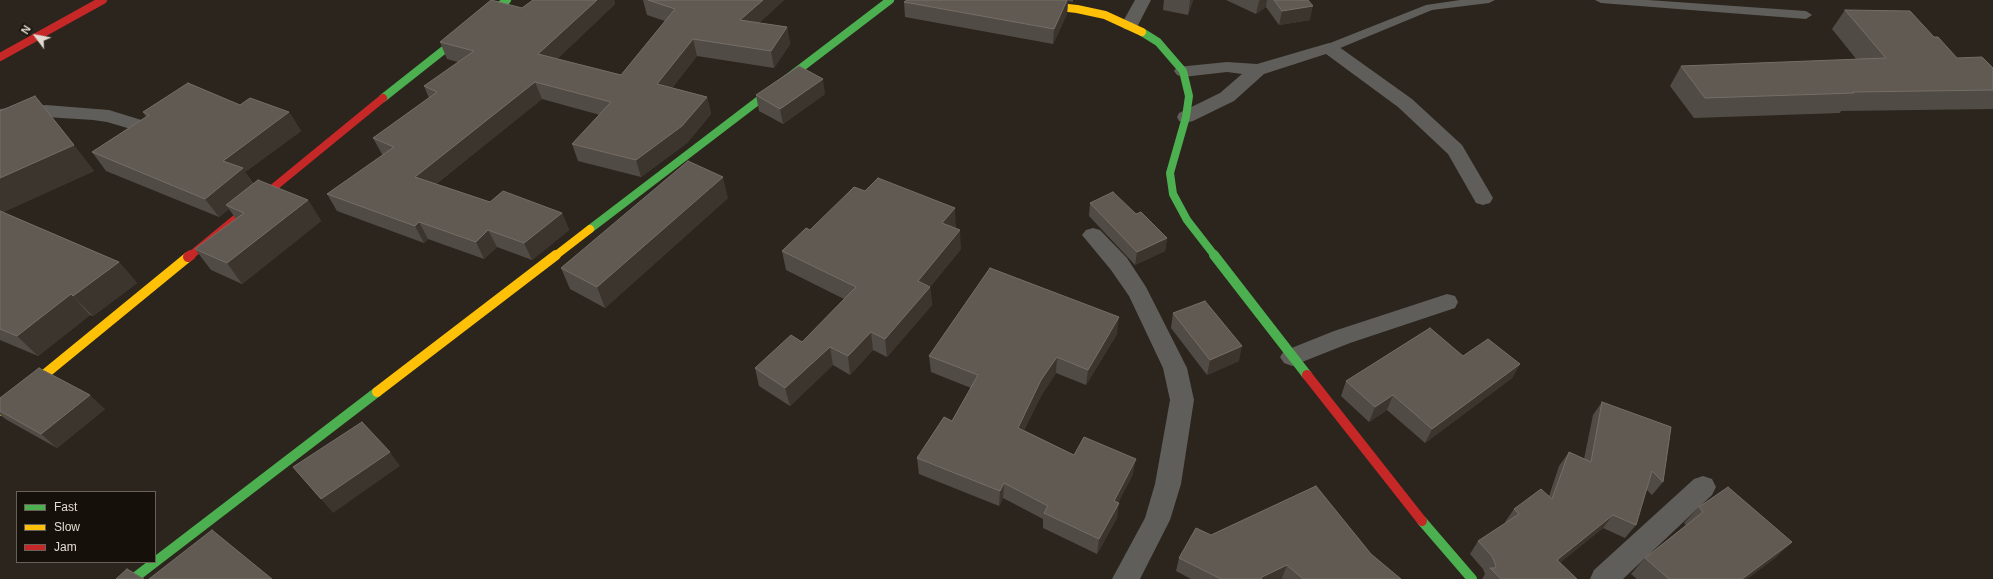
<!DOCTYPE html>
<style>
body{margin:0}
#map{position:relative;width:1993px;height:579px;overflow:hidden;background:#2b251d;font-family:Helvetica,sans-serif}
canvas{display:block}
.legend{position:absolute;left:16px;top:491px;width:140px;height:72px;box-sizing:border-box;background:#151009;border:1px solid #676159;margin:0;padding:5px 7px;list-style:none;font-size:12px;color:#e2dbd2}
.legend li{display:flex;align-items:center;gap:8px;height:20px}
.legend b{width:20px;border:1px solid #676159}
.north{position:absolute;left:16px;top:16px;width:40px;height:40px;-webkit-text-stroke:3px #151009;paint-order:stroke;rotate:302deg;font-size:11px;font-weight:700;line-height:16px;text-align:center;color:#e2dbd2}
.north::after{content:'';display:block;margin:auto;width:14px;height:18px;background:#e2dbd2;clip-path:polygon(50% 0,100% 100%,50% 72%,0 100%)}
</style>
<div id="map">
<canvas width="1993" height="579"></canvas>
<ul class="legend">
<li><b style="height:5px;background:#4caf50"></b>Fast</li>
<li><b style="height:5px;background:#ffc107"></b>Slow</li>
<li><b style="height:5px;background:#c62828"></b>Jam</li>
</ul>
<div class="north">N</div>
</div>
<script>
const context = document.querySelector('canvas').getContext('2d');
context.lineJoin = 'round';
const poly = rows => new Path2D(rows.map(r => 'M' + r).join(''));
function paint(path, color) { context.fillStyle = color; context.fill(path, 'evenodd'); }
function strokePath(path, color, width, dash) { context.strokeStyle = color; context.lineWidth = width; context.lineCap = dash ? 'butt' : 'round'; context.setLineDash(dash || []); context.stroke(path); }
const lane = poly([
 [1460,0,1495,0,1489,3,1432,10,1333,51,1325,51,1323,48,1325,45,1426,5,1460,0],
 [1595,0,1648,0,1806,11,1812,15,1806,19,1601,3,1595,0]
]);
const street = poly([
 [1135,0,1151,0,1136,29,1130,30,1124,29,1121,25,1135,0],
 [1329,43,1335,44,1412,99,1462,145,1493,198,1490,203,1483,205,1476,203,1448,154,1398,107,1326,54,1264,74,1234,101,1193,121,1186,123,1179,121,1177,117,1179,113,1220,93,1242,74,1227,72,1183,77,1177,75,1174,71,1177,67,1227,62,1257,64,1329,43],
 [46,105,109,110,148,122,151,126,148,130,141,132,107,122,93,120,46,117,0,121,0,109,46,105],
 [1093,228,1100,230,1127,258,1146,287,1187,368,1194,400,1181,484,1170,520,1140,579,1112,579,1145,518,1155,484,1170,400,1163,368,1129,296,1111,270,1082,235,1086,230,1093,228],
 [1447,294,1455,296,1458,302,1455,308,1350,343,1292,366,1284,363,1280,357,1284,351,1334,331,1447,294],
 [1703,476,1712,479,1716,487,1712,495,1623,579,1590,579,1594,570,1694,479,1703,476]
]);
const fastFar1 = poly([
 [1142,32,1158,42,1183,71,1189,96,1186,117,1170,173,1173,194,1187,220,1215,256],
 [383,98,507,0],
 [590,229,890,0]
]);
const fast = poly([
 [1214,255,1307,375],
 [1422,521,1472,579],
 [133,579,377,392]
]);
const slowFar1 = poly([
 [995,0,1077,9,1105,15,1142,32],
 [555,256,590,229]
]);
const slow = poly([
 [377,392,556,255],
 [0,411,188,257]
]);
const jamFar1 = poly([
 [0,57,103,0],
 [190,256,383,98]
]);
const jam = poly([
 [188,257,191,255],
 [1307,375,1422,521]
]);
const wall = poly([
 [533,0,614,0,615,4,557,59,621,75,665,21,647,15,643,0,784,0,759,23,787,27,790,44,774,68,697,56,672,88,707,97,711,114,687,143,641,177,578,161,572,144,600,115,542,99,436,184,490,202,562,213,569,230,532,260,497,247,484,259,428,239,424,243,337,211,327,194,383,156,373,138,429,98,424,86,458,62,447,59,440,42,522,8],
 [907,0,1073,0,1073,2,1068,1,1067,14,1053,44,905,17,904,2],
 [1164,0,1193,0,1188,15,1163,10],
 [1226,0,1308,0,1310,20,1279,25,1266,7,1256,14],
 [1845,10,1934,37,1957,58,1993,68,1993,109,1841,111,1840,113,1694,118,1670,86,1681,66,1857,60,1832,29],
 [825,94,783,124,759,111,756,95],
 [240,105,289,112,301,131,245,172,253,183,308,200,321,221,242,284,211,270,195,249,236,219,229,209,219,217,106,171,92,152,146,117,143,112],
 [0,111,55,121,94,171,3,212,119,262,137,283,93,316,90,315,38,356,0,340],
 [728,198,605,308,570,289,561,268],
 [1090,203,1136,214,1167,238,1165,251,1135,265,1089,216],
 [956,227,955,228,961,249,930,287,932,305,887,357,873,350,850,375,833,365,790,406,759,386,755,368,802,342,844,299,786,270,782,251,810,230],
 [1173,313,1239,361,1207,375,1171,328],
 [1117,334,1086,385,1056,373,1041,396,1024,430,1074,455,1133,474,1118,503,1117,518,1097,554,1043,528,1043,519,1003,498,999,506,919,474,917,458,952,421,971,388,931,372,929,356],
 [1463,356,1520,364,1512,378,1425,443,1387,410,1369,422,1341,396,1346,381],
 [0,398,105,409,57,448,7,420,0,415],
 [1602,402,1663,482,1652,495,1646,489,1636,525,1625,538,1603,528,1560,562,1577,579,1482,579,1485,574,1483,569,1470,554,1478,541,1506,523,1505,522,1514,509,1549,496,1559,466,1569,452,1584,459,1593,415],
 [1699,507,1792,542,1775,558,1747,579,1637,579,1631,574,1645,558,1686,525,1684,523],
 [1211,535,1371,554,1401,579,1282,579,1282,578,1281,579,1191,579,1176,571,1179,558]
]);
const shadedWall = poly([
 [597,0,614,0,615,4,544,71,538,54],
 [763,0,784,0,744,37,740,20],
 [1068,0,1067,14,1053,44,1054,29],
 [1190,0,1193,0,1188,15,1190,1],
 [1260,0,1267,0,1266,7,1256,14,1259,1],
 [1313,6,1310,20,1279,25,1282,11],
 [787,27,790,44,774,68,771,51],
 [693,39,697,56,662,101,657,84],
 [823,79,825,94,783,124,780,109],
 [535,82,542,99,423,194,415,177],
 [35,96,94,171,0,214,0,178],
 [707,97,711,114,687,143,641,177,636,160],
 [289,112,301,131,245,172,255,187,226,205,229,209,219,217,205,199,223,161],
 [723,177,728,198,605,308,597,287],
 [308,200,321,221,242,284,227,263],
 [955,208,956,227,943,242,942,223],
 [562,213,569,230,532,260,524,243],
 [419,222,428,239,424,243,415,226],
 [488,230,497,247,484,259,476,242],
 [960,230,961,249,923,295,930,287,932,305,887,357,885,339,918,281],
 [1167,238,1165,251,1135,265,1137,252],
 [119,262,137,283,93,316,73,296],
 [71,294,90,315,38,356,17,336],
 [1119,317,1117,334,1086,385,1088,370],
 [871,332,873,350,850,375,848,356],
 [1242,346,1239,361,1207,375,1210,360],
 [830,347,833,365,790,406,785,388],
 [1057,357,1056,373,1041,396,1017,443,1018,428,1041,380],
 [1520,364,1512,378,1425,443,1432,429],
 [90,395,105,409,57,448,41,434],
 [1393,395,1387,410,1369,422,1375,407],
 [390,452,400,466,333,513,321,499],
 [1136,459,1133,474,1112,515,1114,501],
 [1004,483,1003,498,999,506,1000,491],
 [1119,503,1117,518,1097,554,1099,539],
 [1613,515,1603,528,1548,573,1557,560],
 [1792,542,1775,558,1747,579,1742,579],
 [1287,565,1282,578,1281,579,1261,579,1262,577]
]);
const building = poly([
 [491,0,522,8,533,0,597,0,538,54,621,75,675,9,648,0,763,0,740,20,787,27,771,51,693,39,657,84,707,97,682,126,636,160,572,144,611,102,535,82,415,177,490,202,503,191,562,213,524,243,488,230,476,242,419,222,415,226,327,194,394,147,373,138,437,92,424,86,474,51,440,42,491,0],
 [907,0,1067,0,1054,29,904,2,907,0],
 [1274,0,1308,0,1313,6,1282,11,1274,0],
 [1845,10,1910,11,1934,37,1938,37,1957,58,1982,57,1993,68,1993,90,1853,92,1854,93,1705,98,1681,66,1886,58,1845,10],
 [799,66,823,79,780,109,756,95,799,66],
 [188,83,240,105,250,98,289,112,223,161,243,168,205,199,92,152,149,115,143,112,188,83],
 [35,96,74,145,0,178,0,111,35,96],
 [688,161,723,177,597,287,561,268,688,161],
 [878,178,955,208,942,223,960,230,918,281,930,287,885,339,871,332,848,356,830,347,785,388,755,368,791,335,802,342,856,287,782,251,806,228,810,230,854,187,865,191,878,178],
 [258,180,308,200,227,263,195,249,244,213,226,205,258,180],
 [1113,192,1136,214,1141,212,1167,238,1137,252,1090,203,1113,192],
 [0,211,119,262,73,296,71,294,17,336,0,329,0,211],
 [990,268,1119,317,1088,370,1057,357,1041,380,1018,428,1074,455,1084,437,1136,459,1114,501,1119,503,1099,539,1044,513,1048,506,1004,483,1000,491,917,458,944,417,952,421,978,375,929,356,990,268],
 [1205,301,1242,346,1210,360,1173,313,1205,301],
 [1430,328,1463,356,1488,339,1520,364,1432,429,1393,395,1375,407,1346,381,1430,328],
 [39,368,90,395,41,434,0,411,0,398,39,368],
 [1602,402,1671,427,1663,482,1652,471,1636,525,1613,515,1557,560,1577,579,1501,579,1490,568,1495,568,1496,566,1492,556,1478,541,1519,514,1514,509,1541,489,1552,499,1569,452,1591,462,1602,402],
 [362,422,390,452,321,499,293,467,362,422],
 [1316,486,1371,554,1401,579,1303,579,1287,565,1262,577,1261,579,1221,579,1179,558,1196,528,1211,535,1316,486],
 [1728,487,1792,542,1742,579,1669,579,1645,558,1703,512,1699,507,1728,487],
 [212,530,272,579,149,579,212,530],
 [127,569,144,579,116,579,127,569]
]);
paint(lane, '#5f5e5a');
paint(street, '#5f5e5a');
strokePath(fastFar1, '#4caf50', 8);
strokePath(fast, '#4caf50', 10);
strokePath(slowFar1, '#ffc107', 8);
strokePath(slow, '#ffc107', 10);
strokePath(jamFar1, '#c62828', 8);
strokePath(jam, '#c62828', 10);
paint(wall, '#504b44');
paint(shadedWall, '#3b352e');
paint(building, '#605a53');
strokePath(building, '#746e67', 1);
</script>
